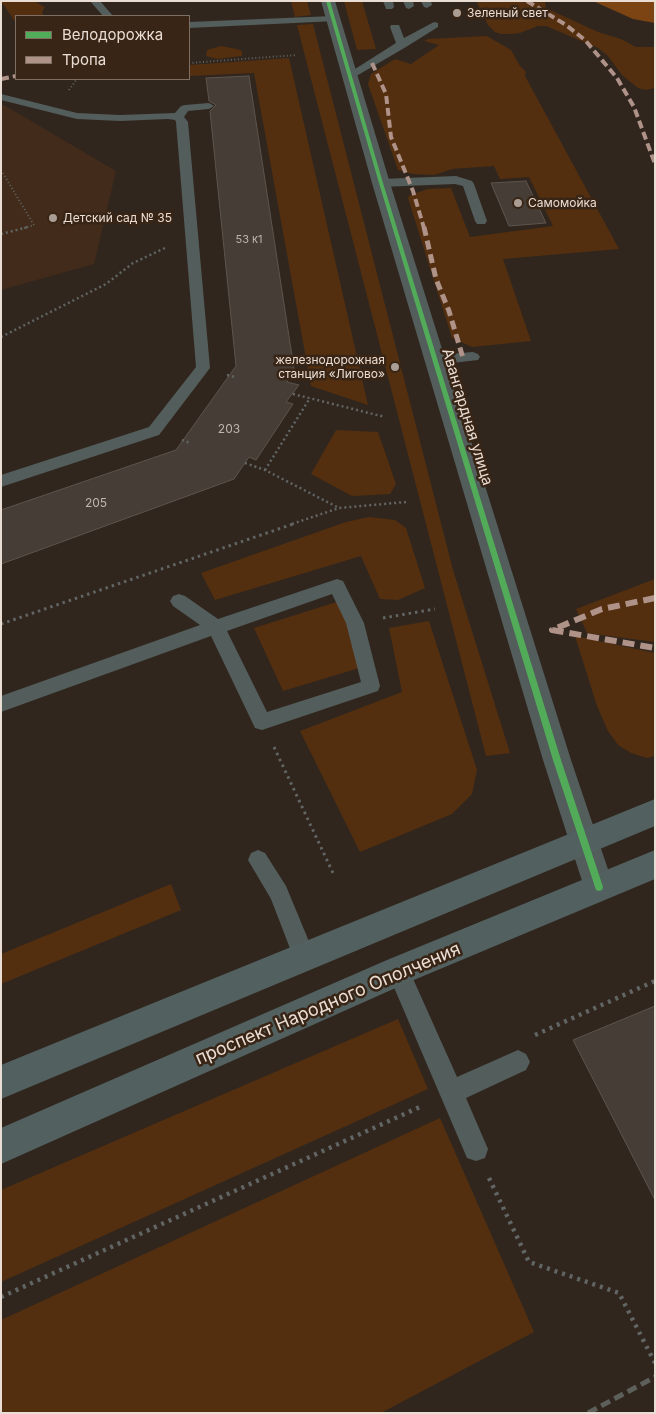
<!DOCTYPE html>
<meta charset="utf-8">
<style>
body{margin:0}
#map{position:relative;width:656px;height:1414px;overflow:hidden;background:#30261e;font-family:Inter,sans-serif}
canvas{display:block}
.frame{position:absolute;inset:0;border:2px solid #eaddd4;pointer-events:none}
.legend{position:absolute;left:15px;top:15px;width:175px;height:65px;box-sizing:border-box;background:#382516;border:1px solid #7f6f62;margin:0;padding:6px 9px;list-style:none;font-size:15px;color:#eaddd4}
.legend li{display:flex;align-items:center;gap:10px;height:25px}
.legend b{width:25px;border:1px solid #7f6f62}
</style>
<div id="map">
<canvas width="656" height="1414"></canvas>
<div class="frame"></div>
<ul class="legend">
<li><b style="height:6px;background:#51ab58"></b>Велодорожка</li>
<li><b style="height:6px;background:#af9288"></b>Тропа</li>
</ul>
</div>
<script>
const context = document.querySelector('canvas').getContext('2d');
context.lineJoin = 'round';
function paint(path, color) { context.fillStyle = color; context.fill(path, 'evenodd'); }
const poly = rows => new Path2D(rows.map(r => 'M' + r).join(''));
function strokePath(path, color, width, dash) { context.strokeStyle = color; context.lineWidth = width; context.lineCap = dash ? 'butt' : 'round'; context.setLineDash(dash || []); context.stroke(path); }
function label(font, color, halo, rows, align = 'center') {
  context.font = font + ' Inter,sans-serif'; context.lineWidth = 5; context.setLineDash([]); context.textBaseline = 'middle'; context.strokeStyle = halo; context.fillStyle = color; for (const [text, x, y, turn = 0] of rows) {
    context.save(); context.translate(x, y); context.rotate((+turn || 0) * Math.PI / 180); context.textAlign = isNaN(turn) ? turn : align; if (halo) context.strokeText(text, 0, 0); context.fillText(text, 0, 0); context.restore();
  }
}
const built = poly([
 [4,105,116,171,94,264,1,290,1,106]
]);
const green = poly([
 [1,1,34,1,45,7,42,12,44,16,16,16,16,23],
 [291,1,307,1,311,15,295,17],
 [344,1,362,1,376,49,357,50],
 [476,1,545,1,546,8,598,32,621,39,636,47,655,47,655,88,646,90,638,88,622,75,608,56,598,48,546,26,538,26,520,33,510,34,501,34,495,32,488,25],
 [313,24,453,570,510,753,486,756,297,25],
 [487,36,511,50,520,66,526,72,525,76,619,249,503,259,531,341,472,347,452,338,408,198,410,195,428,189,451,188,470,237,553,226,529,177,500,179,494,166,452,169,434,175,413,174,398,170,368,84,371,74,395,59,411,64,439,45,424,41,428,39],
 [221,46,237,49,242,51,242,56,217,59,206,56,207,50],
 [289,58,368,405,311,386,254,73,189,76,189,65],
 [336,430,378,432,396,484,390,494,352,496,311,474],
 [369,517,395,520,406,528,425,588,398,600,380,599,361,556,215,600,201,573,346,522],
 [655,579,655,642,587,633,576,609],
 [340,601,366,666,283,691,254,628],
 [429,621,477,770,472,794,452,814,360,852,300,731,402,692,389,628],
 [575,636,655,653,655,756,647,758,631,753,618,745,608,731,597,706],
 [171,884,181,910,1,984,1,954],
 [398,1019,428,1089,1,1282,1,1190],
 [440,1118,534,1332,381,1413,1,1413,1,1320]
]);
const water = poly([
 [593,1,655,1,655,23,633,19]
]);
const building = poly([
 [249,76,294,369,287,382,299,385,286,402,293,404,256,460,249,457,234,479,1,564,1,510,176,450,236,366,210,111,216,105,209,101,206,78,249,76],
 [526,181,546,223,509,226,491,183,526,181],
 [655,1006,655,1200,573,1040,655,1006]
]);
const pathFar3 = poly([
 [189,63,297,55],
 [69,90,77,79],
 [1,170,34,225,24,228]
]);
const pathFar2 = poly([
 [1,234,28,227],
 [1,337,106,284,133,263,165,248],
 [227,375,235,377],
 [293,394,385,417],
 [182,440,190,443],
 [245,463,265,470,339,508],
 [265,470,310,398],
 [292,524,339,508,406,502]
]);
const pathFar1 = poly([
 [383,618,435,609],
 [1,624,296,523],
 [274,747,333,873]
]);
const path = poly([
 [535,1035,655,981],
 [489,1178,529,1262,619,1293,655,1363],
 [1,1297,422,1106]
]);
const service = poly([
 [90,1,100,1,113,16,103,16,90,1],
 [383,1,393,1,394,7,392,9,386,9,383,1],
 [403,1,413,1,414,6,409,9,406,8,403,1],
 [421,1,431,1,432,5,427,8,424,7,421,1],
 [333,16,338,19,336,21,189,28,189,22,333,16],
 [434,22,438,23,438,27,406,47,353,78,345,78,344,76,396,43,390,27,391,25,399,25,404,38,434,22],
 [1,94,77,113,120,115,175,113,181,106,185,105,209,103,214,106,209,109,188,111,184,117,188,122,210,368,159,435,1,487,1,475,149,427,196,367,176,122,175,120,168,119,120,121,77,119,1,100,1,94],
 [456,176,472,181,474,184,487,221,485,224,477,224,475,221,463,186,455,184,381,187,375,183,381,179,456,176],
 [473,352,478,354,480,357,478,360,435,365,430,363,428,360,430,357,435,355,473,352],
 [337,579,343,581,364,623,380,686,378,691,262,730,255,728,211,636,1,712,1,696,200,625,173,606,170,601,173,596,179,594,185,596,218,619,337,579],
 [332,594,346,623,361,682,267,712,227,631,332,594],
 [258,850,265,853,286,886,315,956,312,964,304,967,296,964,271,899,248,860,251,853,258,850],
 [398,960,406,963,457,1077,518,1050,526,1054,530,1062,526,1070,466,1098,488,1149,485,1158,476,1161,467,1158,387,971,390,963,398,960]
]);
const tertiary = poly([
 [321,1,335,1,390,183,571,760,614,887,610,897,599,902,588,897,584,887,543,760,372,183,321,1]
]);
const secondary = poly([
 [655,799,655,826,1,1099,1,1065,655,799],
 [655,850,655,879,409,982,1,1164,1,1128,387,960,655,850]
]);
const rail = poly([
 [588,1413,655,1377]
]);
const quietFar2 = poly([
 [527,1,566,25,585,40,617,78,634,107,655,164],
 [372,63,386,94,391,137,413,191,424,228],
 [1,79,16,76]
]);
const quietFar1 = poly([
 [424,227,436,279,449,311,463,358]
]);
const quiet = poly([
 [655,598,602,609,552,630,655,648]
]);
const cycleway = poly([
 [326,1,330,1,383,183,561,760,603,887,602,890,599,891,596,890,595,887,553,760,379,183,326,1]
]);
const markers = [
 [457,13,5,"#a99d94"],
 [518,203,5,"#a99d94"],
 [53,218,5,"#a99d94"],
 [395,367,5,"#a99d94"]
];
const farNumbernames = [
 ["53 к1",249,240]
];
const farPoinames = [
 ["Зеленый свет",467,13],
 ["Самомойка",528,203],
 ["Детский сад № 35",63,218],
 ["железнодорожная",385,360,"right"],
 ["станция «Лигово»",385,374,"right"]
];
const numberNames = [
 ["203",229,429],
 ["205",96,503]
];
const streetNames = [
 ["Авангардная улица",467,417,73]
];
const nearStreetnames = [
 ["проспект Народного Ополчения",328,1004,-23]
];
paint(built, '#422b1a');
paint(green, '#532f0f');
paint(water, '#7b4412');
paint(building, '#453d36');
strokePath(building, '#5d544d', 1);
strokePath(pathFar3, '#616563', 2, [1, 2.5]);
strokePath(pathFar2, '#616563', 2.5, [2, 3]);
strokePath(pathFar1, '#616563', 3, [2.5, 4]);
strokePath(path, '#616563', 4.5, [3, 5]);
paint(service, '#535d5b');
paint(tertiary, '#535d5b');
paint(secondary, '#52605f');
strokePath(rail, '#5d5f5b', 5, [10, 5]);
strokePath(quietFar2, '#af9288', 4, [8, 4]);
strokePath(quietFar1, '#af9288', 5, [9, 5]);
strokePath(quiet, '#af9288', 6, [12, 6]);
paint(cycleway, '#51ab58');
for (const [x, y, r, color] of markers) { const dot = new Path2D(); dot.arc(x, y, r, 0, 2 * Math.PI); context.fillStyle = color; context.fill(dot); strokePath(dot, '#382516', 2); }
label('11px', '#c1b5ac', null, farNumbernames);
label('12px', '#eaddd4', '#382516', farPoinames, 'left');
label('12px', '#c1b5ac', null, numberNames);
label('15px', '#eaddd4', '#382516', streetNames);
label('18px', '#eaddd4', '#382516', nearStreetnames);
</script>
